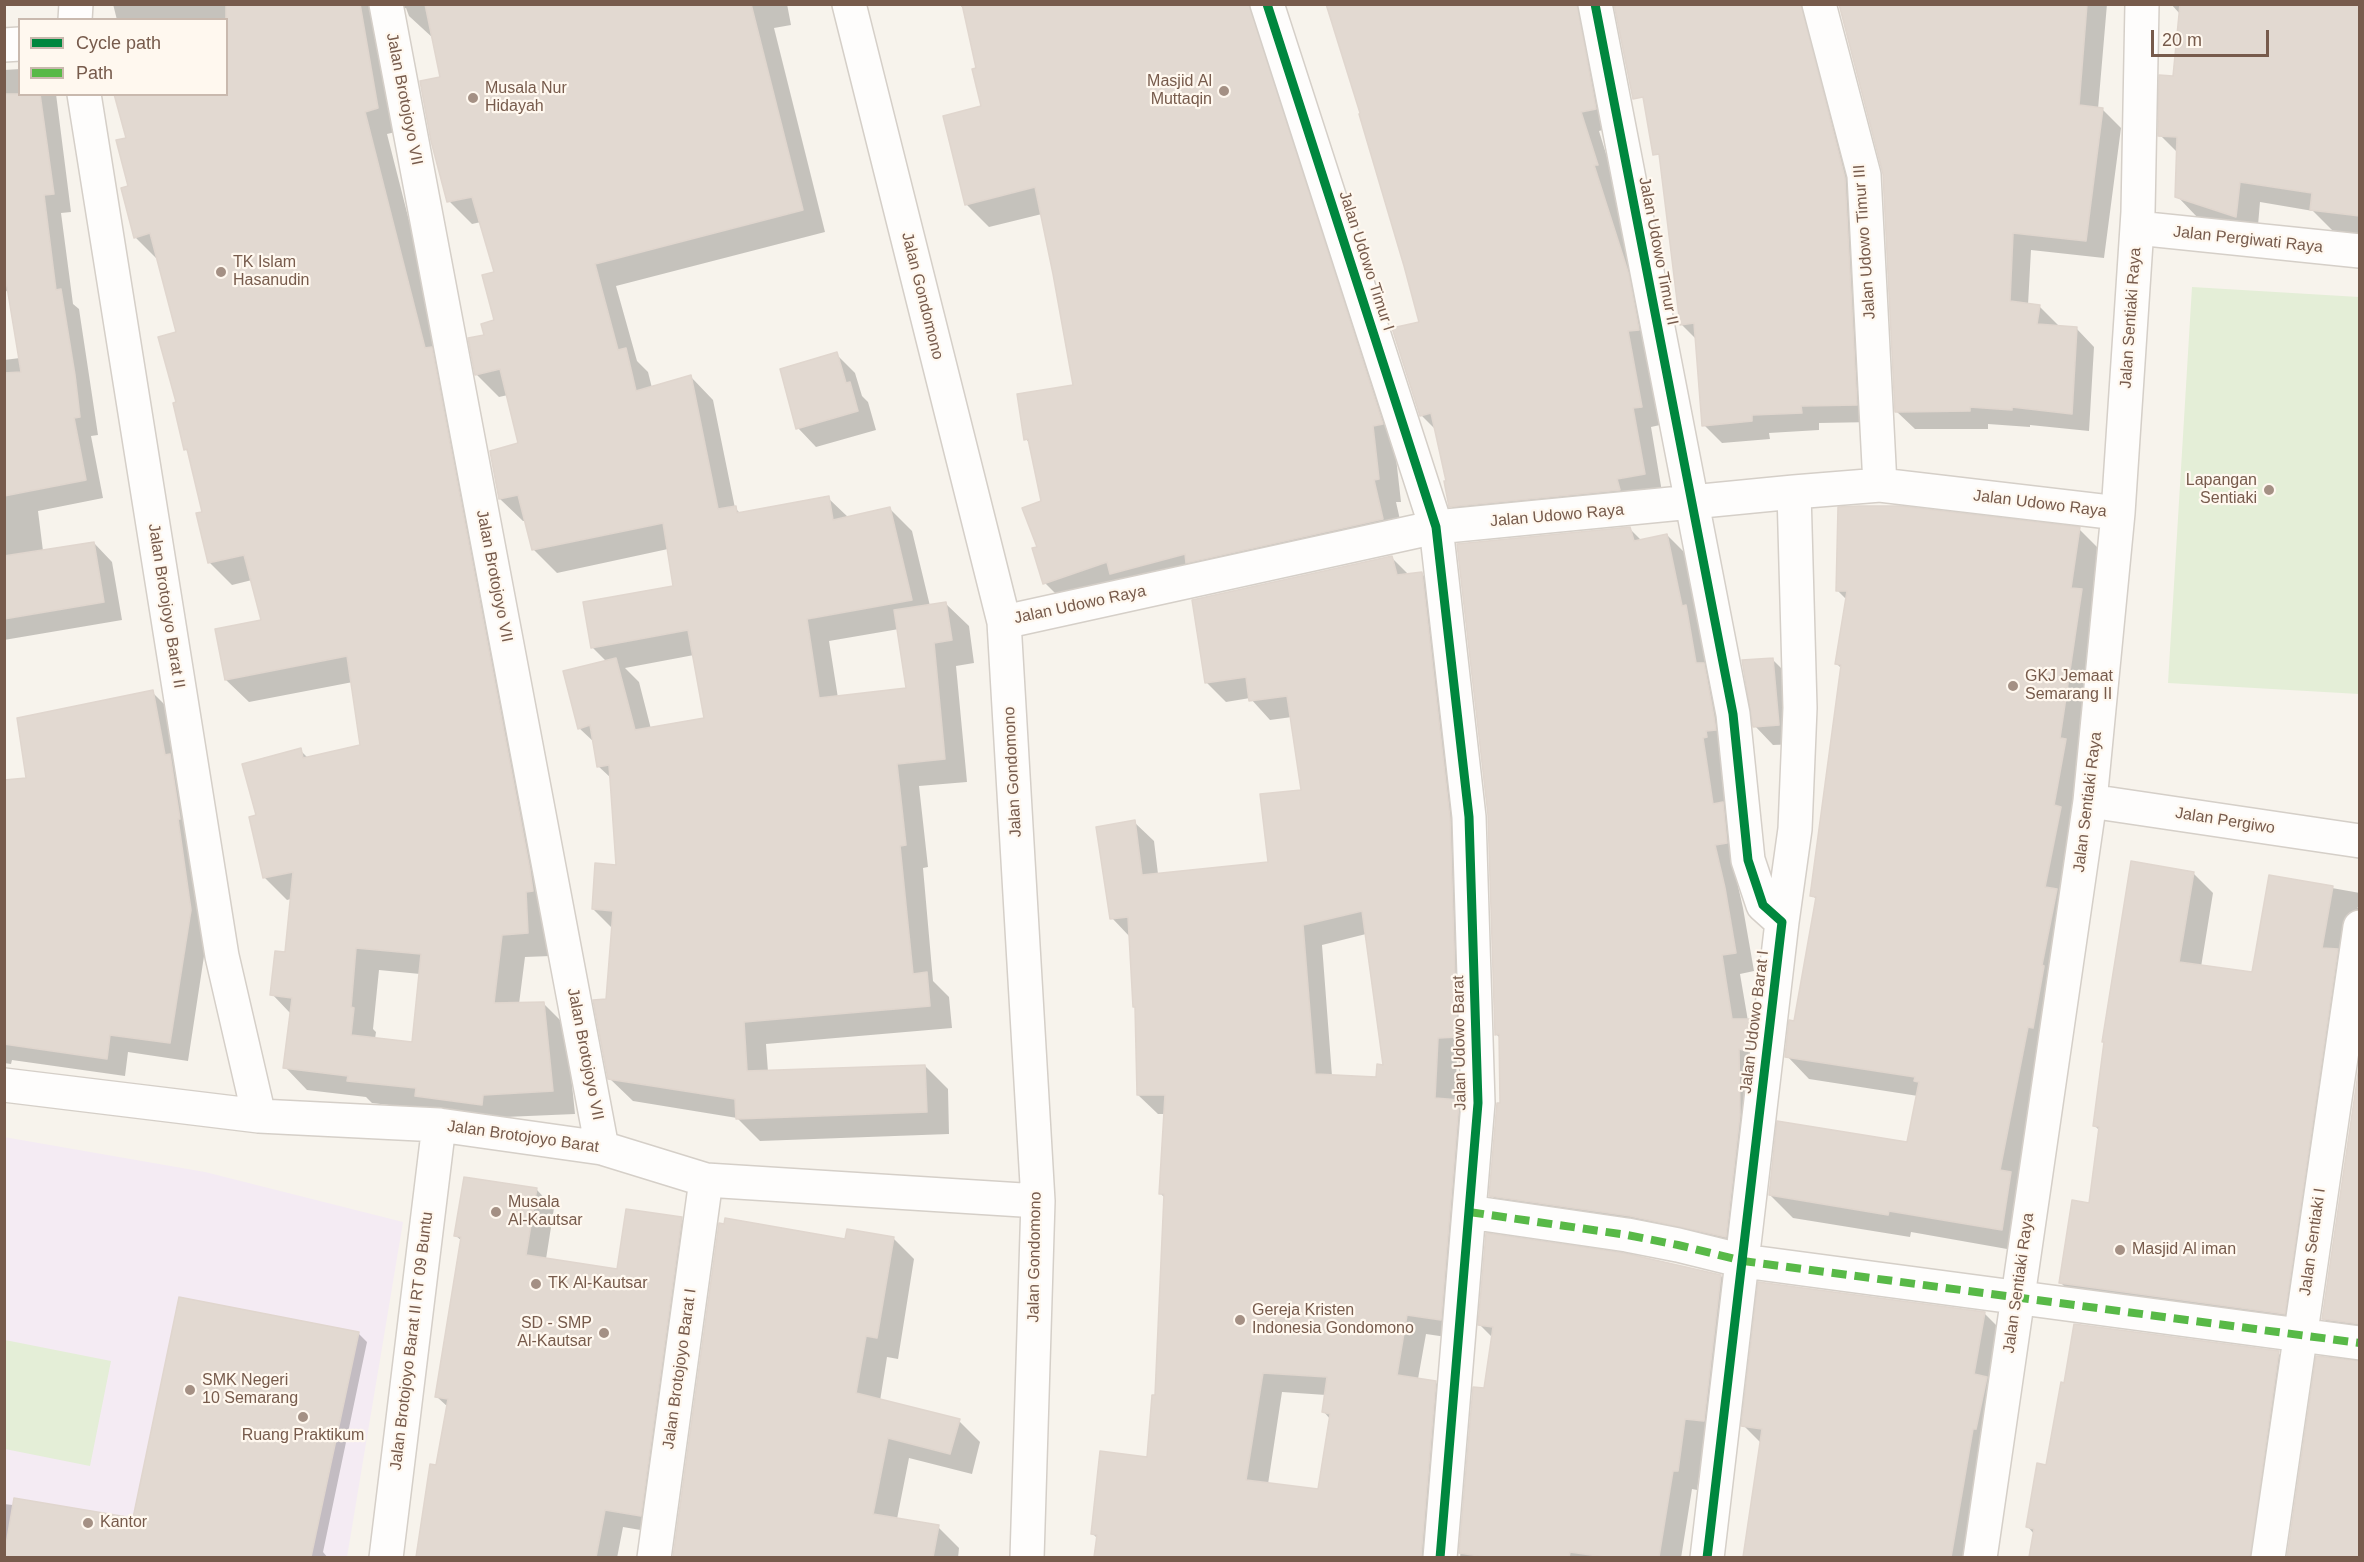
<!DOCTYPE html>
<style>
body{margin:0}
#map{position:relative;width:2364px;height:1562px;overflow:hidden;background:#f7f3ec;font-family:Arial,sans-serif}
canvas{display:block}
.frame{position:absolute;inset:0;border:6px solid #775b4c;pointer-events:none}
.legend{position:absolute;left:18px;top:18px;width:210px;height:78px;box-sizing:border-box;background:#fff8ef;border:2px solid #c9b9ae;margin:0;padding:8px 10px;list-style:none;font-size:18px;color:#775b4c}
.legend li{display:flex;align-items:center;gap:12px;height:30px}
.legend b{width:30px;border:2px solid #c9b9ae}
.scale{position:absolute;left:2151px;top:30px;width:118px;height:27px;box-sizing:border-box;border:3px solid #775b4c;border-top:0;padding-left:8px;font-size:18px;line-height:21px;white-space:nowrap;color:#775b4c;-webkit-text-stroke:4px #fff8ef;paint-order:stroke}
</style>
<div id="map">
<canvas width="2364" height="1562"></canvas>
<div class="frame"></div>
<ul class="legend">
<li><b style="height:8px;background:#00873e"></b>Cycle path</li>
<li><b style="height:8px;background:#58b947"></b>Path</li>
</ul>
<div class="scale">20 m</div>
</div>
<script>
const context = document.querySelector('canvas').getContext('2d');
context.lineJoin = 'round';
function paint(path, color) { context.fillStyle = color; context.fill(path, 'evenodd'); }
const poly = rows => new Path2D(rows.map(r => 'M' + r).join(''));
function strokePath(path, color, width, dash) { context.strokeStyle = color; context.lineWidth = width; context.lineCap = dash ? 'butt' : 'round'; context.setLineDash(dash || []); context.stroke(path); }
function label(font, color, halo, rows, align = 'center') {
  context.font = font + ' Arial,sans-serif'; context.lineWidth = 4.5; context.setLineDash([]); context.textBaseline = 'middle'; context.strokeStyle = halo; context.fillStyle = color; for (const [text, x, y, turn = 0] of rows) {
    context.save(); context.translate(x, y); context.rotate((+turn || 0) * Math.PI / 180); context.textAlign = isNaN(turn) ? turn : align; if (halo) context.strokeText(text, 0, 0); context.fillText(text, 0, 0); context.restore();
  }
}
const education = poly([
 [4,1137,205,1172,403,1222,347,1557,5,1557]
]);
const green = poly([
 [2192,287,2359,297,2359,694,2168,683],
 [5,1340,111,1361,90,1466,5,1449]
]);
const shadow = poly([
 [113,4,787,4,791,25,774,28,825,232,616,286,637,361,648,372,652,388,691,377,713,400,735,508,741,514,828,498,849,518,889,508,912,531,930,606,946,604,969,626,974,663,956,666,967,782,919,786,928,867,923,868,933,981,949,997,952,1028,766,1044,768,1072,925,1066,948,1089,949,1134,760,1141,737,1118,633,1101,609,1078,607,1001,613,929,593,909,618,866,611,778,598,766,595,743,579,728,607,662,592,647,674,587,668,549,557,573,534,550,526,521,523,521,500,499,520,444,508,395,499,397,477,375,470,340,485,336,496,322,495,273,481,222,472,224,449,201,442,78,434,39,409,16,406,8,397,12,400,131,387,134,445,362,551,956,525,957,519,1004,543,1003,566,1026,575,1114,505,1117,504,1127,431,1110,372,1103,366,1097,307,1090,285,1067,291,1014,272,994,286,953,291,899,287,900,264,877,258,816,300,750,309,759,361,746,353,682,249,702,226,680,263,622,252,580,232,585,209,562,204,513,190,453,185,449,178,403,178,333,158,260,135,237,130,187,226,94,226,20,117,20],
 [899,629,908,690,838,698,829,641],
 [694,655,705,719,651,729,639,682,625,668],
 [379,970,420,974,413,1043,375,1039,376,1032,373,1029],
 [959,4,1266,4,1395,449,1401,502,1396,502,1405,542,1068,606,1045,583,1039,548,1042,501,1031,445,1026,439,1074,387,1042,214,989,227,966,204,983,107,978,69,965,10],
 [1567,4,1613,127,1599,131,1615,183,1612,184,1647,295,1646,349,1660,425,1651,427,1662,492,1469,525,1451,506,1437,431,1421,415,1420,323],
 [1625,4,1831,4,1863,197,1874,422,1819,423,1819,430,1769,433,1770,439,1722,443,1704,425,1697,340,1681,324,1659,149],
 [1840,4,2107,4,2098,109,2103,110,2121,128,2104,258,2031,250,2028,305,2040,307,2058,325,2057,327,2076,328,2094,347,2089,431,2030,425,2030,427,1988,424,1988,429,1915,429,1896,411,1884,174],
 [2171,4,2360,4,2360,234,2333,231,2313,211,2260,202,2257,237,2198,218,2177,196,2178,153,2160,135,2175,77,2180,14],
 [20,69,20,94,56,94,71,212,61,213,73,304,79,309,92,395,98,435,91,436,103,498,38,511,43,551,94,543,112,562,122,620,4,640,4,360,20,358,10,294,4,289,4,70],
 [836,354,855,373,862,396,868,402,876,430,816,447,798,428],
 [1629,528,1642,541,1667,535,1686,554,1713,674,1733,864,1743,908,1754,971,1740,974,1748,1021,1751,1021,1770,1040,1744,1255,1510,1214,1491,1195,1501,1105,1501,1039,1496,1034],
 [2079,529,2102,552,2104,614,2024,1252,1911,1232,1910,1237,1793,1218,1770,1195,1908,1144,1918,1096,1809,1079,1787,1056,1796,1022,1817,900,1812,895,1842,669,1837,664,1847,600,1838,591],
 [1392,558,1409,575,1422,574,1441,594,1476,1056,1457,1058,1455,1101,1458,1101,1478,1121,1460,1339,1426,1334,1418,1379,1435,1382,1455,1402,1442,1558,1096,1558,1098,1539,1093,1534,1148,1459,1156,1397,1165,1198,1160,1193,1166,1114,1158,1114,1138,1095,1137,1008,1130,937,1112,918,1134,822,1154,841,1158,874,1269,863,1302,791,1292,717,1270,720,1250,698,1226,702,1206,682],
 [1366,934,1385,1066,1378,1078,1332,1076,1322,945],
 [1282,1392,1326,1395,1324,1412,1330,1419,1319,1491,1268,1484],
 [1773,660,1791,678,1797,744,1773,745,1755,726],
 [152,692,170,710,208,930,188,1061,128,1052,125,1076,12,1060,11,1064,4,1063,4,782,27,779],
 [2193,873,2213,893,2201,967,2253,974,2270,877,2360,893,2360,907,2357,907,2360,909,2360,952,2304,1333,2080,1302,2061,1283,2091,1205,2100,1131,2094,1125],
 [2360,1071,2360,1340,2343,1338,2323,1318],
 [537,1190,554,1208,546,1259,618,1271,681,1219,699,1236,658,1533,623,1527,617,1558,417,1558,431,1466,437,1467,448,1407,437,1397,462,1241,456,1236],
 [893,1238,914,1259,898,1359,887,1357,880,1401,959,1421,980,1442,972,1474,909,1458,897,1519,938,1527,959,1548,958,1558,674,1558,680,1523,847,1240],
 [1721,1276,1741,1296,1705,1438,1697,1490,1692,1489,1681,1558,1460,1558,1474,1388,1485,1390,1493,1338,1480,1325],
 [1985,1314,2004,1333,1973,1558,1744,1558,1762,1444,1743,1425],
 [358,1333,367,1342,323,1552,328,1558,4,1558,4,1504,135,1519],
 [2278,1353,2298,1372,2271,1558,2031,1558,2034,1534,2028,1527,2048,1467],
 [2318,1358,2360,1363,2360,1558,2289,1558]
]);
const building = poly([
 [226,4,360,4,378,108,365,112,425,348,432,347,530,870,533,891,526,892,528,933,502,935,494,1003,544,1002,553,1091,483,1095,482,1105,415,1096,416,1088,347,1081,348,1076,283,1068,292,998,270,995,275,951,285,952,293,872,263,878,249,817,256,815,242,764,301,748,303,758,360,745,347,656,225,680,215,629,261,620,244,555,208,563,196,513,202,512,187,449,184,450,173,403,176,402,158,337,176,332,150,233,134,238,121,188,128,186,116,140,126,138,114,94,226,94,226,4],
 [356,948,421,954,412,1042,351,1035,354,1008,351,1007,356,948],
 [425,4,751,4,803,210,595,264,618,350,626,348,636,391,691,375,718,509,736,506,737,513,829,496,833,520,890,507,912,600,807,619,819,698,906,688,894,610,946,602,952,640,934,643,945,759,897,764,906,845,900,846,913,974,927,972,930,1006,744,1022,747,1071,925,1065,927,1112,736,1119,735,1099,608,1079,593,1000,606,999,613,911,592,909,595,863,616,865,609,765,597,767,590,725,578,729,563,671,616,658,635,730,704,718,688,630,591,648,583,602,673,586,663,523,532,550,518,495,499,499,490,451,518,443,500,369,475,375,468,338,484,335,481,324,494,320,482,275,494,272,472,197,447,202,431,141,420,81,440,77,425,4],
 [962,4,1249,4,1383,424,1373,426,1379,479,1374,480,1383,519,1186,563,1185,554,1110,574,1107,562,1043,584,1032,548,1037,547,1022,508,1041,501,1028,439,1024,440,1017,394,1073,385,1053,274,1035,187,965,205,943,116,981,106,972,69,976,68,962,4],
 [1326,4,1577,4,1596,109,1581,112,1598,165,1594,165,1629,275,1639,330,1628,331,1642,407,1633,408,1645,474,1617,479,1620,490,1449,507,1444,481,1446,481,1431,413,1420,416,1392,328,1419,322,1404,266,1359,114,1360,113,1326,4],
 [1614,4,1801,4,1845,178,1857,405,1801,406,1802,413,1752,415,1752,421,1702,426,1694,323,1680,325,1659,154,1653,155,1643,97,1633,99,1614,4],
 [1839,4,2087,4,2079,105,2103,108,2086,241,2013,233,2010,301,2040,305,2037,324,2077,327,2072,414,2012,407,2012,410,1970,407,1970,411,1895,412,1883,174,1839,4],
 [2180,4,2360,4,2360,216,2310,210,2312,193,2240,182,2236,217,2175,197,2177,137,2158,136,2159,75,2173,76,2180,4],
 [4,94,40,94,54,194,44,195,56,290,61,289,75,375,80,417,74,418,86,480,4,496,4,373,21,372,4,269,4,94],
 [837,352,846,383,850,382,858,411,796,429,780,369,837,352],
 [1859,506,1900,506,2080,527,2071,588,2082,589,2060,738,2066,739,2054,805,2061,807,2045,887,2057,889,2042,965,2044,966,2033,1028,2028,1027,2000,1170,2011,1172,2002,1230,1889,1211,1888,1215,1769,1195,1777,1121,1907,1142,1919,1082,1914,1081,1915,1077,1785,1057,1789,1020,1794,1021,1816,897,1810,896,1841,665,1835,664,1847,591,1836,591,1838,507,1859,506],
 [1630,527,1634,541,1667,534,1682,606,1686,605,1696,663,1704,663,1714,717,1716,730,1706,731,1707,737,1703,738,1713,804,1723,802,1727,843,1715,845,1725,888,1736,953,1722,955,1732,1019,1752,1019,1748,1051,1739,1049,1740,1115,1726,1237,1630,1216,1489,1196,1497,1103,1500,1103,1499,1034,1495,1035,1488,815,1457,544,1630,527],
 [94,542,104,602,4,619,4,556,94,542],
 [1392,556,1397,575,1422,572,1450,818,1457,1037,1438,1038,1435,1098,1459,1100,1459,1103,1441,1320,1407,1315,1397,1375,1436,1381,1421,1557,1094,1557,1097,1535,1091,1534,1100,1451,1147,1457,1152,1395,1155,1395,1164,1194,1159,1194,1165,1095,1137,1095,1135,1007,1133,1007,1128,917,1110,919,1096,827,1135,820,1142,875,1268,862,1260,794,1301,790,1287,696,1249,701,1246,677,1205,683,1192,600,1392,556],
 [1362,911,1383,1065,1377,1064,1376,1077,1315,1074,1303,925,1362,911],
 [1263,1373,1327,1377,1322,1412,1330,1414,1318,1489,1246,1480,1263,1373],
 [1773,658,1779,725,1753,727,1742,660,1773,658],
 [153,690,165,755,170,754,180,819,178,819,191,910,170,1043,110,1035,107,1059,4,1044,4,780,26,778,17,718,153,690],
 [2131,861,2194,872,2179,962,2252,972,2269,875,2333,886,2322,948,2338,949,2285,1314,2059,1283,2072,1200,2089,1203,2099,1127,2093,1126,2104,1042,2102,1042,2131,861],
 [2360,1060,2360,1324,2322,1319,2360,1060],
 [464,1177,537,1188,526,1255,617,1269,626,1209,682,1217,641,1516,605,1510,596,1557,416,1557,430,1464,436,1465,448,1399,435,1397,461,1237,454,1236,464,1177],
 [725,1218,845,1239,847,1229,894,1237,877,1338,866,1336,856,1393,960,1419,950,1454,888,1438,873,1514,939,1525,933,1557,673,1557,719,1223,724,1224,725,1218],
 [1486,1233,1624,1253,1721,1275,1704,1421,1685,1419,1678,1471,1673,1471,1659,1557,1605,1557,1570,1552,1569,1557,1486,1557,1459,1553,1473,1387,1484,1388,1493,1327,1478,1325,1486,1233],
 [1758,1282,1985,1312,1974,1374,1987,1377,1976,1429,1973,1429,1951,1557,1743,1557,1762,1429,1741,1426,1758,1282],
 [179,1297,359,1332,311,1557,4,1557,14,1498,133,1518,179,1297],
 [2074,1324,2279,1351,2250,1557,2029,1557,2034,1529,2026,1527,2037,1463,2046,1465,2061,1382,2064,1383,2074,1324],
 [2316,1356,2360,1361,2360,1557,2287,1557,2316,1356]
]);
const minor = poly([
 [386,4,602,1148],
 [849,4,1004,622,1038,1201,1027,1558],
 [1267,4,1436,527,1469,817,1478,1103,1440,1558],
 [1595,4,1733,714,1748,860,1763,905,1782,922,1707,1558],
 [1819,4,1864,175,1880,485],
 [75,20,76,4],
 [4,45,20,44],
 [84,94,222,956,259,1116],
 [2137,228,2360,251],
 [1004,622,1436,527,1794,492,1880,485,2118,513],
 [2090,801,2360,841],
 [1782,922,1795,829,1800,708,1794,492],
 [4,1085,259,1116,439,1125,602,1148,706,1180,1038,1201],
 [1469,1212,1627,1235,1678,1245,1743,1261,2360,1343],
 [386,1558,439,1125],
 [654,1558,706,1180],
 [1980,1558,2090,801,2118,513,2138,212,2142,4],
 [2268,1558,2360,927]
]);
const quiet = poly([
 [1469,1212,1627,1235,1678,1245,1743,1261,2360,1343]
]);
const cycleway = poly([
 [1267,4,1436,527,1469,817,1478,1103,1440,1558],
 [1595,4,1733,714,1748,860,1763,905,1782,922,1707,1558]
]);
const markers = [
 [1224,91,6,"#a49084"],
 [473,98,6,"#a49084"],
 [221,272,6,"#a49084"],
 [2269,490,6,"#a49084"],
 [2013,686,6,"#a49084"],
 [496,1212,6,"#a49084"],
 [2120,1250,6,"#a49084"],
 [536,1284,6,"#a49084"],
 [1240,1320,6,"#a49084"],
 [604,1333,6,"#a49084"],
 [190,1390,6,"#a49084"],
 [303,1417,6,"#a49084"],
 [88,1523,6,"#a49084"]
];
const poiNames = [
 ["Masjid Al",1212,82,"right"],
 ["Muttaqin",1212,100,"right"],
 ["Musala Nur",485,89],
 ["Hidayah",485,107],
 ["TK Islam",233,263],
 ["Hasanudin",233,281],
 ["Lapangan",2257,481,"right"],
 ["Sentiaki",2257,499,"right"],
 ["GKJ Jemaat",2025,677],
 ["Semarang II",2025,695],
 ["Musala",508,1203],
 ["Al-Kautsar",508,1221],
 ["Masjid Al iman",2132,1250],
 ["TK Al-Kautsar",548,1284],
 ["Gereja Kristen",1252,1311],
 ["Indonesia Gondomono",1252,1329],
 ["SD - SMP",592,1324,"right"],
 ["Al-Kautsar",592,1342,"right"],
 ["SMK Negeri",202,1381],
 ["10 Semarang",202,1399],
 ["Ruang Praktikum",303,1436,"center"],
 ["Kantor",100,1523]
];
const streetNames = [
 ["Jalan Brotojoyo VII",404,99,79],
 ["Jalan Pergiwati Raya",2248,240,6],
 ["Jalan Udowo Timur III",1865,242,-94],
 ["Jalan Udowo Timur II",1658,251,79],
 ["Jalan Udowo Timur I",1366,261,72],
 ["Jalan Gondomono",922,296,76],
 ["Jalan Sentiaki Raya",2131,318,-86],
 ["Jalan Udowo Raya",2040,504,7],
 ["Jalan Udowo Raya",1557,516,-5],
 ["Jalan Brotojoyo VII",494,576,79],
 ["Jalan Udowo Raya",1080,605,-12],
 ["Jalan Brotojoyo Barat II",166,606,81],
 ["Jalan Gondomono",1013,772,-93],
 ["Jalan Sentiaki Raya",2088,802,-83],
 ["Jalan Pergiwo",2225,821,9],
 ["Jalan Udowo Barat I",1755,1022,-83],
 ["Jalan Udowo Barat",1460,1043,-91],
 ["Jalan Brotojoyo VII",585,1054,79],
 ["Jalan Brotojoyo Barat",523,1137,8],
 ["Jalan Sentiaki I",2313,1242,-82],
 ["Jalan Gondomono",1035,1257,-89],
 ["Jalan Sentiaki Raya",2019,1283,-82],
 ["Jalan Brotojoyo Barat II RT 09 Buntu",412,1341,-83],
 ["Jalan Brotojoyo Barat I",680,1369,-82]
];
paint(education, '#f4ebf3');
paint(green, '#e4eed7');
paint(shadow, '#0003');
paint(building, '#e2d9d1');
strokePath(building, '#e0d6ce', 1.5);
strokePath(minor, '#d5cfc8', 36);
strokePath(minor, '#fefdfc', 33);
strokePath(quiet, '#58b947', 8, [15, 8]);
strokePath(cycleway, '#00873e', 9);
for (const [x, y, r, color] of markers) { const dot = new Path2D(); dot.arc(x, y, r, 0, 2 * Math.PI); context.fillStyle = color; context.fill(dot); strokePath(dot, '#fff8ef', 2); }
label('16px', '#775b4c', '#fff8ef', poiNames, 'left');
label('16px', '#775b4c', '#fff8ef', streetNames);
</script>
